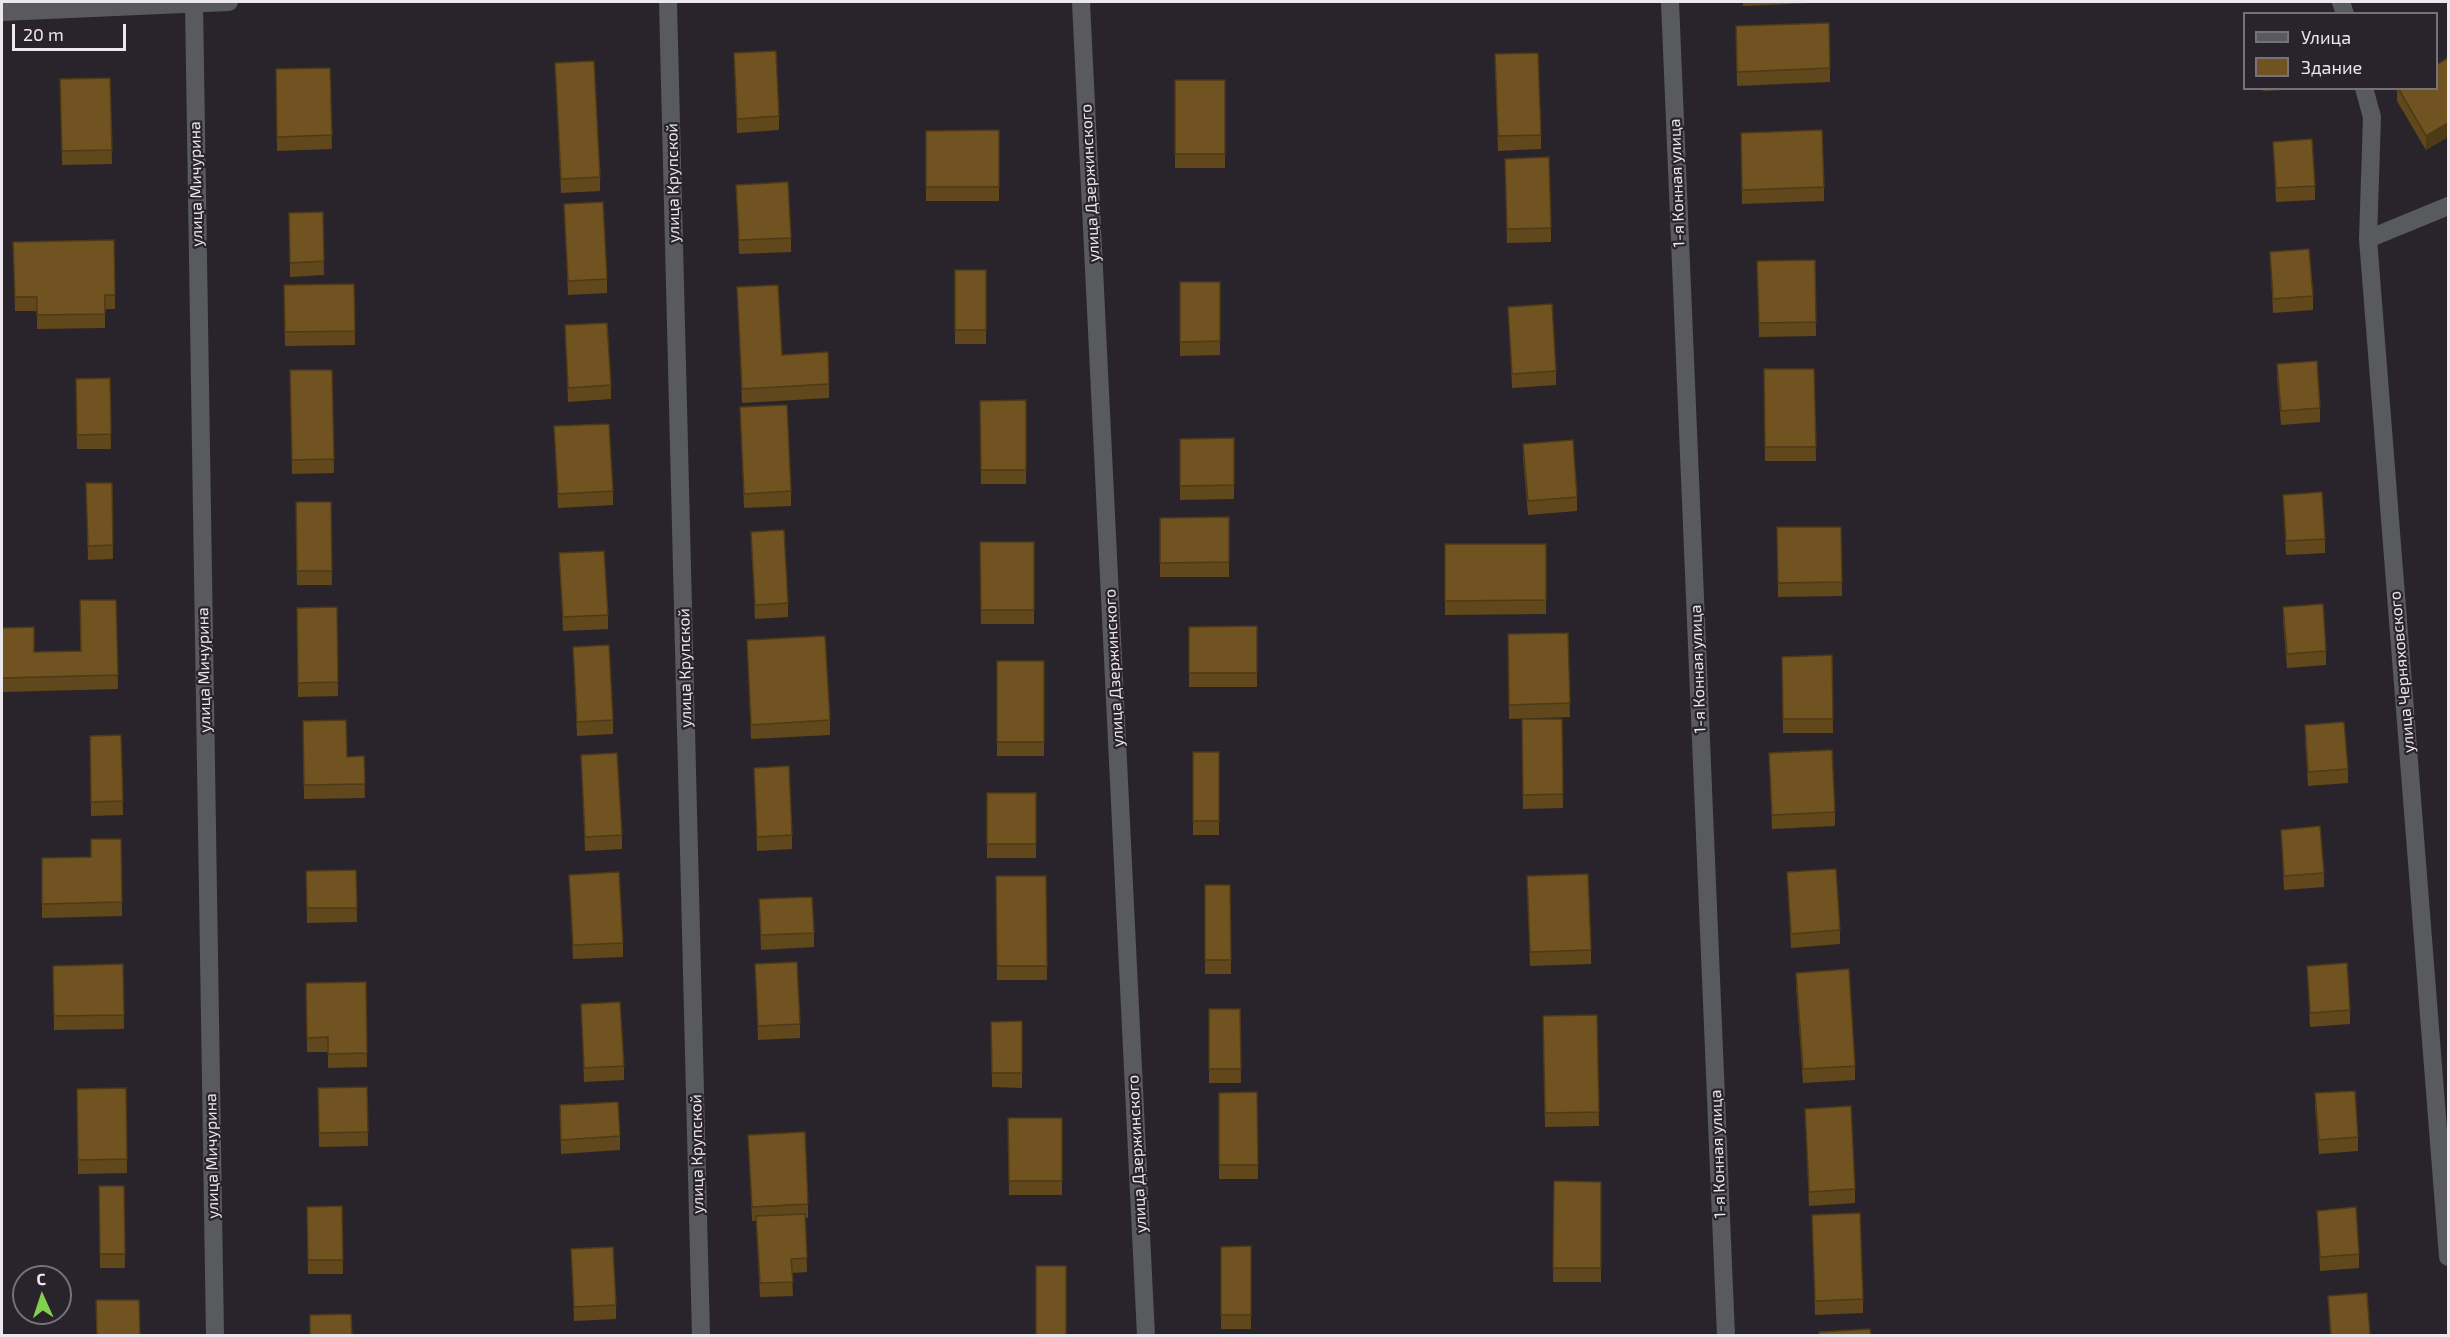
<!DOCTYPE html>
<meta charset="utf-8">
<style>
body{margin:0}
#map{position:relative;width:2450px;height:1337px;overflow:hidden;background:#29242c;font-family:"Exo 2",sans-serif}
canvas{display:block}
.frame{position:absolute;inset:0;border:3px solid #ebe8ed;pointer-events:none}
.legend{position:absolute;left:2243px;top:12px;width:195px;height:78px;box-sizing:border-box;background:#29242c;border:2px solid #777279;margin:0;padding:8px 10px;list-style:none;font-size:18px;color:#ebe8ed}
.legend li{display:flex;align-items:center;gap:12px;height:30px}
.legend b{width:30px;border:2px solid #777279}
.north{position:absolute;left:12px;top:1265px;width:60px;height:60px;box-sizing:border-box;background:#29242c;border:2px solid #777279;border-radius:50%;rotate:357deg;font-size:16px;font-weight:700;line-height:24px;text-align:center;color:#ebe8ed}
.north::after{content:'';display:block;margin:auto;width:21px;height:27px;background:#81d050;clip-path:polygon(50% 0,100% 100%,50% 72%,0 100%)}
.scale{position:absolute;left:12px;top:24px;width:114px;height:27px;box-sizing:border-box;border:3px solid #ebe8ed;border-top:0;padding-left:8px;font-size:18px;line-height:21px;white-space:nowrap;color:#ebe8ed;-webkit-text-stroke:4px #29242c;paint-order:stroke}
</style>
<div id="map">
<canvas width="2450" height="1337"></canvas>
<div class="frame"></div>
<ul class="legend">
<li><b style="height:8px;background:#585a5e"></b>Улица</li>
<li><b style="height:16px;background:#705320"></b>Здание</li>
</ul>
<div class="north">С</div>
<div class="scale">20 m</div>
</div>
<script>
const context = document.querySelector('canvas').getContext('2d');
context.lineJoin = 'round';
const poly = rows => new Path2D(rows.map(r => 'M' + r).join(''));
function strokePath(path, color, width, dash) { context.strokeStyle = color; context.lineWidth = width; context.lineCap = dash ? 'butt' : 'round'; context.setLineDash(dash || []); context.stroke(path); }
function paint(path, color) { context.fillStyle = color; context.fill(path, 'evenodd'); }
function label(font, color, halo, rows, align = 'center') {
  context.font = font + ' "Exo 2",sans-serif'; context.lineWidth = 4.5; context.setLineDash([]); context.textBaseline = 'middle'; context.strokeStyle = halo; context.fillStyle = color; for (const [text, x, y, turn = 0] of rows) {
    context.save(); context.translate(x, y); context.rotate((+turn || 0) * Math.PI / 180); context.textAlign = isNaN(turn) ? turn : align; if (halo) context.strokeText(text, 0, 0); context.fillText(text, 0, 0); context.restore();
  }
}
const street = poly([
 [668,2,701,1336],
 [1081,2,1146,1336],
 [1670,2,1726,1336],
 [2341,2,2345,14],
 [194,4,215,1336],
 [2,12,229,2],
 [2364,88,2372,117,2368,239,2448,1257],
 [2368,239,2448,206]
]);
const wall = poly([
 [1743,2,1809,2,1809,3,1743,6],
 [1736,26,1830,68,1830,82,1737,86],
 [734,53,779,116,779,130,737,133],
 [1495,54,1541,135,1541,149,1498,151],
 [2448,58,2448,137,2426,150,2397,101,2397,88,2436,88],
 [555,63,600,177,600,191,561,193],
 [330,68,332,149,277,151,276,69],
 [110,78,112,164,62,165,60,79],
 [1175,80,1225,80,1225,168,1175,168],
 [2263,88,2303,88,2303,89,2263,91],
 [999,130,999,201,926,201,926,131],
 [2273,142,2315,186,2315,200,2276,202],
 [1741,147,1824,187,1824,201,1742,204],
 [1505,173,1551,228,1551,242,1507,243],
 [736,185,791,238,791,252,739,254],
 [564,204,607,279,607,293,568,295],
 [323,212,324,275,290,277,289,213],
 [114,240,115,309,105,309,105,328,37,329,37,311,15,311,13,242],
 [2270,252,2313,296,2313,310,2273,313],
 [1815,260,1816,336,1759,337,1757,261],
 [955,270,986,270,986,344,955,344],
 [1180,282,1220,282,1220,355,1180,356],
 [354,284,355,345,285,346,284,285],
 [737,287,782,355,829,384,829,398,742,403],
 [1508,307,1556,371,1556,385,1512,388],
 [565,325,611,385,611,399,568,402],
 [2277,364,2320,408,2320,422,2281,425,2277,378],
 [1764,369,1814,369,1816,461,1765,461],
 [290,370,332,370,334,473,292,474],
 [110,378,111,449,77,449,76,379],
 [1026,400,1026,484,981,484,980,401],
 [740,407,791,491,791,506,744,508],
 [554,426,613,491,613,505,558,508],
 [1234,438,1234,499,1180,500,1180,439],
 [1523,444,1577,497,1577,511,1528,515,1523,458],
 [86,483,112,483,113,559,88,560],
 [2283,495,2325,539,2325,553,2286,555],
 [296,502,331,502,332,585,297,585],
 [1229,517,1229,577,1160,577,1160,518],
 [1777,527,1841,527,1842,596,1778,597],
 [751,532,788,603,788,617,755,619],
 [980,542,1034,542,1034,624,981,624],
 [1445,544,1546,544,1546,614,1445,615],
 [559,553,608,615,608,629,563,631],
 [116,600,118,689,2,692,2,628,34,652,81,651],
 [337,607,338,696,298,697,297,608],
 [2283,607,2326,651,2326,665,2287,668,2283,621],
 [1257,626,1257,687,1189,687,1189,627],
 [1568,633,1570,717,1509,719,1508,634],
 [747,640,830,720,830,735,751,739],
 [573,647,613,720,613,734,577,736],
 [1832,655,1833,733,1783,733,1782,657],
 [997,661,1044,661,1044,756,997,756],
 [1522,719,1562,719,1563,808,1523,809],
 [303,721,347,757,364,756,365,798,304,799],
 [2305,725,2348,769,2348,783,2308,786,2305,739],
 [121,735,123,815,91,816,90,736],
 [1193,752,1219,752,1219,835,1193,835],
 [1769,753,1835,812,1835,826,1772,829],
 [581,755,622,835,622,849,585,851],
 [754,768,792,835,792,849,757,851],
 [987,793,1036,793,1036,858,987,858],
 [2281,830,2324,873,2324,887,2284,890],
 [121,839,122,916,42,918,42,858,91,857],
 [356,870,357,922,307,923,306,871],
 [1787,872,1840,930,1840,944,1791,948],
 [569,875,623,943,623,957,573,959],
 [996,876,1046,876,1047,980,997,980],
 [1527,876,1591,950,1591,964,1530,966],
 [1205,885,1230,885,1231,974,1205,974],
 [759,899,814,933,814,947,761,950],
 [123,964,124,1029,54,1030,53,966],
 [755,964,800,1024,800,1038,758,1040],
 [2307,966,2350,1010,2350,1024,2310,1027],
 [1796,973,1855,1066,1855,1080,1803,1083,1796,987],
 [366,982,367,1067,328,1068,328,1052,307,1052,306,983],
 [581,1004,624,1066,624,1080,584,1082],
 [1209,1009,1240,1009,1241,1083,1209,1083],
 [1597,1015,1599,1126,1545,1127,1543,1016],
 [1022,1021,1022,1088,992,1087,991,1022],
 [367,1087,368,1146,319,1147,318,1088],
 [126,1088,127,1173,78,1174,77,1089],
 [1257,1092,1258,1179,1219,1179,1219,1093],
 [2315,1093,2358,1137,2358,1151,2319,1154,2315,1107],
 [560,1105,620,1136,620,1150,561,1154],
 [1805,1109,1855,1189,1855,1203,1809,1206],
 [1008,1118,1062,1118,1062,1195,1009,1195],
 [748,1135,808,1204,808,1218,806,1218,807,1272,792,1273,793,1296,760,1297,756,1221,752,1221],
 [1554,1181,1601,1182,1601,1282,1553,1282],
 [99,1186,124,1186,125,1268,100,1268],
 [342,1206,343,1274,308,1274,307,1207],
 [2317,1211,2359,1254,2359,1268,2320,1271],
 [1812,1215,1863,1299,1863,1313,1815,1315],
 [1251,1246,1251,1329,1221,1329,1221,1247],
 [571,1249,616,1305,616,1319,574,1321],
 [2328,1296,2370,1335,2330,1335]
]);
const shadedWall = poly([
 [2448,123,2448,137,2426,150,2426,136]
]);
const building = poly([
 [1829,23,1830,68,1737,72,1736,26,1829,23],
 [776,51,779,116,737,119,734,53,776,51],
 [1538,53,1541,135,1498,136,1495,54,1538,53],
 [2448,58,2448,123,2426,136,2398,88,2436,88,2436,65,2448,58],
 [594,61,600,177,561,179,555,63,594,61],
 [330,68,332,135,277,137,276,69,330,68],
 [110,78,112,150,62,151,60,79,110,78],
 [1175,80,1225,80,1225,154,1175,154,1175,80],
 [999,130,999,187,926,187,926,131,999,130],
 [1822,130,1824,187,1742,190,1741,133,1822,130],
 [2312,139,2315,186,2276,188,2273,142,2312,139],
 [1549,157,1551,228,1507,229,1505,159,1549,157],
 [788,182,791,238,739,240,736,185,788,182],
 [603,202,607,279,568,281,564,204,603,202],
 [323,212,324,261,290,263,289,213,323,212],
 [114,240,115,295,105,295,105,314,37,315,37,297,15,297,13,242,114,240],
 [2309,249,2313,296,2273,299,2270,252,2309,249],
 [1815,260,1816,322,1759,323,1757,261,1815,260],
 [955,270,986,270,986,330,955,330,955,270],
 [1180,282,1220,282,1220,341,1180,342,1180,282],
 [354,284,355,331,285,332,284,285,354,284],
 [778,285,782,355,828,352,829,384,742,389,737,287,778,285],
 [1552,304,1556,371,1512,374,1508,307,1552,304],
 [607,323,611,385,568,388,565,325,607,323],
 [2317,361,2320,408,2281,411,2277,364,2317,361],
 [1764,369,1814,369,1816,447,1765,447,1764,369],
 [290,370,332,370,334,459,292,460,290,370],
 [110,378,111,434,77,435,76,379,110,378],
 [1026,400,1026,470,981,470,980,401,1026,400],
 [787,405,791,491,744,494,740,407,787,405],
 [609,424,613,491,558,494,554,426,609,424],
 [1234,438,1234,485,1180,486,1180,439,1234,438],
 [1573,440,1577,497,1528,501,1523,444,1573,440],
 [86,483,112,483,113,545,88,546,86,483],
 [2322,492,2325,539,2286,541,2283,495,2322,492],
 [296,502,331,502,332,571,297,571,296,502],
 [1229,517,1229,562,1160,563,1160,518,1229,517],
 [1777,527,1841,527,1842,582,1778,583,1777,527],
 [784,530,788,603,755,605,751,532,784,530],
 [980,542,1034,542,1034,610,981,610,980,542],
 [1445,544,1546,544,1546,600,1445,601,1445,544],
 [604,551,608,615,563,617,559,553,604,551],
 [80,600,116,600,118,675,2,678,2,628,34,627,34,652,81,651,80,600],
 [2323,604,2326,651,2287,654,2283,607,2323,604],
 [337,607,338,682,298,683,297,608,337,607],
 [1257,626,1257,673,1189,673,1189,627,1257,626],
 [1568,633,1570,703,1509,705,1508,634,1568,633],
 [825,636,830,720,751,725,747,640,825,636],
 [609,645,613,720,577,722,573,647,609,645],
 [1832,655,1833,719,1783,719,1782,657,1832,655],
 [997,661,1044,661,1044,742,997,742,997,661],
 [1522,719,1562,719,1563,794,1523,795,1522,719],
 [346,720,347,757,364,756,365,784,304,785,303,721,346,720],
 [2344,722,2348,769,2308,772,2305,725,2344,722],
 [121,735,123,801,91,802,90,736,121,735],
 [1832,750,1835,812,1772,815,1769,753,1832,750],
 [1193,752,1219,752,1219,821,1193,821,1193,752],
 [617,753,622,835,585,837,581,755,617,753],
 [789,766,792,835,757,837,754,768,789,766],
 [987,793,1036,793,1036,844,987,844,987,793],
 [2320,826,2324,873,2284,876,2281,830,2320,826],
 [91,839,121,839,122,902,42,904,42,858,91,857,91,839],
 [1836,869,1840,930,1791,934,1787,872,1836,869],
 [356,870,357,908,307,908,306,871,356,870],
 [619,872,623,943,573,945,569,875,619,872],
 [1588,874,1591,950,1530,952,1527,876,1588,874],
 [996,876,1046,876,1047,966,997,966,996,876],
 [1205,885,1230,885,1231,960,1205,960,1205,885],
 [812,897,814,933,761,935,759,899,812,897],
 [797,962,800,1024,758,1026,755,964,797,962],
 [2347,963,2350,1010,2310,1013,2307,966,2347,963],
 [123,964,124,1015,54,1016,53,966,123,964],
 [1849,969,1855,1066,1803,1069,1796,973,1849,969],
 [366,982,367,1053,328,1054,328,1037,307,1038,306,983,366,982],
 [620,1002,624,1066,584,1068,581,1004,620,1002],
 [1209,1009,1240,1009,1241,1069,1209,1069,1209,1009],
 [1597,1015,1599,1112,1545,1113,1543,1016,1597,1015],
 [1022,1021,1022,1073,992,1073,991,1022,1022,1021],
 [367,1087,368,1132,319,1133,318,1088,367,1087],
 [126,1088,127,1159,78,1160,77,1089,126,1088],
 [2355,1091,2358,1137,2319,1140,2315,1093,2355,1091],
 [1257,1092,1258,1165,1219,1165,1219,1093,1257,1092],
 [618,1102,620,1136,561,1140,560,1105,618,1102],
 [1851,1106,1855,1189,1809,1192,1805,1109,1851,1106],
 [1008,1118,1062,1118,1062,1181,1009,1181,1008,1118],
 [805,1132,808,1204,752,1207,748,1135,805,1132],
 [1554,1181,1601,1182,1601,1268,1553,1268,1554,1181],
 [99,1186,124,1186,125,1254,100,1254,99,1186],
 [342,1206,343,1260,308,1260,307,1207,342,1206],
 [2356,1207,2359,1254,2320,1257,2317,1211,2356,1207],
 [1860,1213,1863,1299,1815,1301,1812,1215,1860,1213],
 [805,1214,807,1258,791,1259,793,1282,760,1283,756,1216,805,1214],
 [1251,1246,1251,1315,1221,1315,1221,1247,1251,1246],
 [613,1247,616,1305,574,1307,571,1249,613,1247],
 [1036,1266,1066,1266,1066,1335,1036,1335,1036,1266],
 [2367,1293,2370,1335,2331,1335,2328,1296,2367,1293],
 [96,1300,139,1300,140,1335,97,1335,96,1300],
 [351,1314,352,1335,310,1335,310,1315,351,1314],
 [1870,1329,1871,1335,1819,1335,1819,1332,1870,1329]
]);
const streetNames = [
 ["улица Крупской",673,183,-91],
 ["улица Дзержинского",1090,183,-93],
 ["1-я Конная улица",1677,183,-92],
 ["улица Мичурина",196,184,-91],
 ["улица Крупской",685,668,-91],
 ["улица Дзержинского",1114,668,-93],
 ["1-я Конная улица",1698,669,-92],
 ["улица Мичурина",204,670,-91],
 ["улица Черняховского",2402,672,-95],
 ["улица Крупской",697,1154,-91],
 ["улица Дзержинского",1137,1154,-93],
 ["1-я Конная улица",1718,1154,-92],
 ["улица Мичурина",212,1156,-91]
];
strokePath(street, '#585a5e', 18);
paint(wall, '#60471c');
paint(shadedWall, '#4e3a16');
paint(building, '#705320');
strokePath(building, '#4e3a16', 1.5);
label('16px', '#ebe8ed', '#29242c', streetNames);
</script>
